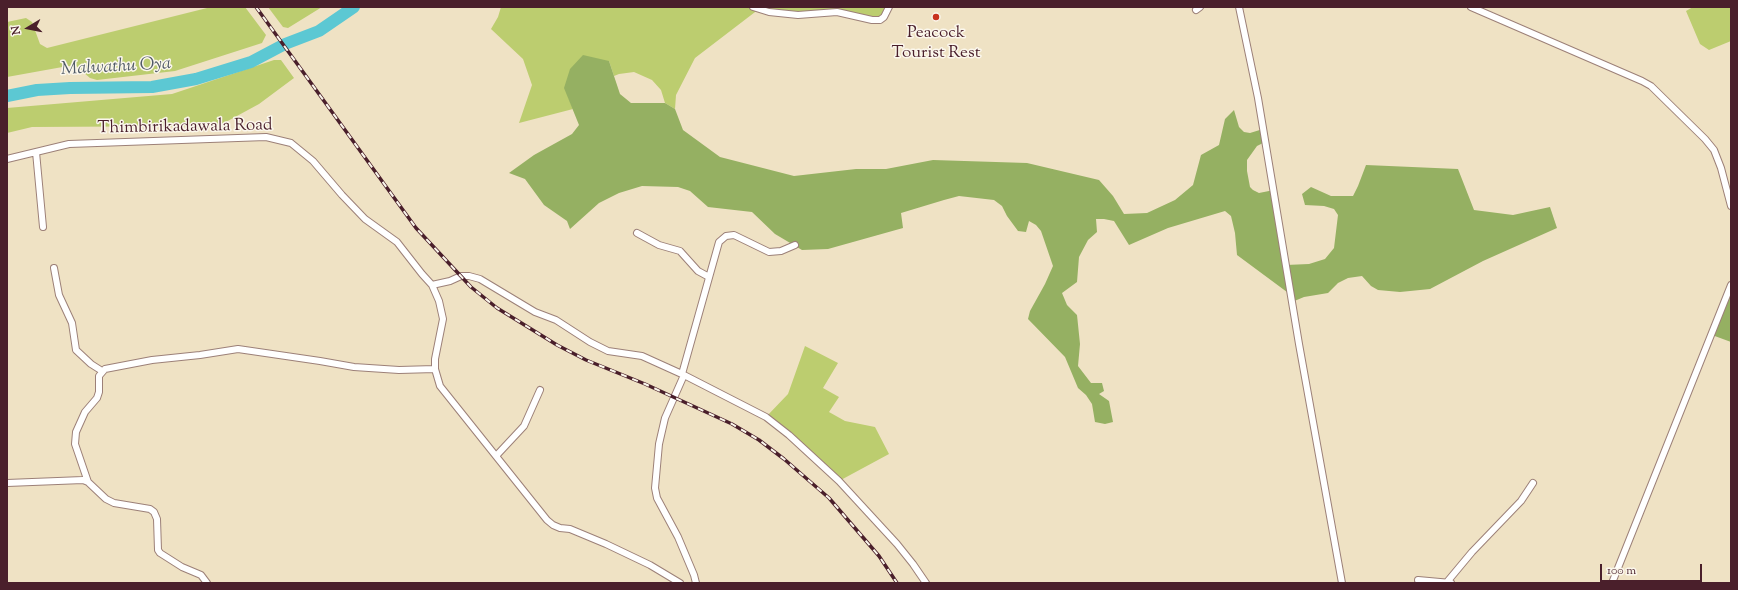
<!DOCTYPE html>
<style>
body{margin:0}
#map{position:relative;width:1738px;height:590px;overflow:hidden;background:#efe2c4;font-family:"Sorts Mill Goudy",serif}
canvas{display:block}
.frame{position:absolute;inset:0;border:8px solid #4a1f2b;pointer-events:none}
.north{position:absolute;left:8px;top:8px;width:40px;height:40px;-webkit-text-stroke:3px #fbf7ec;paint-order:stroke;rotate:260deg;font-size:11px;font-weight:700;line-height:16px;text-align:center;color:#4a1f2b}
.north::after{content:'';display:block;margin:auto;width:14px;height:18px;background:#4a1f2b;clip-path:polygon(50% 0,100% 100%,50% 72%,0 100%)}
.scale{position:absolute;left:1600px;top:564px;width:102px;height:18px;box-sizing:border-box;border:2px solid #4a1f2b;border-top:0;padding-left:5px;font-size:12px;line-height:14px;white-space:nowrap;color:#4a1f2b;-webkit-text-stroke:3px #fbf7ec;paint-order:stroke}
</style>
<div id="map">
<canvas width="1738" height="590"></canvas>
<div class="frame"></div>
<div class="north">N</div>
<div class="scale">100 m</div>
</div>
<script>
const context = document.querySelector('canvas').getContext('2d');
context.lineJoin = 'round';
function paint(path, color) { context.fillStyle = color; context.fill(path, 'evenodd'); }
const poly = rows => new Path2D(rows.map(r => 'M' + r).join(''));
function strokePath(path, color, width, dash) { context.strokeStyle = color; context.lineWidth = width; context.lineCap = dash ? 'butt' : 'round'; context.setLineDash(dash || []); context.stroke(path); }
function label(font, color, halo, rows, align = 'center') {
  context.font = font + ' "Sorts Mill Goudy",serif'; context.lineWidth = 3; context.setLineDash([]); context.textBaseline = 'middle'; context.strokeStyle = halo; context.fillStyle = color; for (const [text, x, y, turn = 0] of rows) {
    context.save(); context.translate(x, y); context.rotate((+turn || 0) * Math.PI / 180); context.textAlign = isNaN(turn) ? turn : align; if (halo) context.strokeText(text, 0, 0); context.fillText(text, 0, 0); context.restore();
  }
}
const green = poly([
 [211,7,245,7,266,35,262,43,175,71,97,80,90,78,76,66,68,66,7,77,7,22,26,18,32,22,40,44,47,48],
 [268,7,322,7,288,28,283,27],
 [501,7,889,7,880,20,854,15,808,14,759,9,695,58,676,95,675,109,665,103,661,90,652,80,634,72,619,74,614,76,609,61,565,88,573,109,519,123,532,85,523,59,491,29,498,17],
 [1693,7,1731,7,1731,41,1709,50,1700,44,1686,11],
 [274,60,281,60,294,78,259,104,224,123,214,126,32,127,7,133,7,108,172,94],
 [805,346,838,363,823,388,839,397,829,412,845,421,875,427,889,454,839,481,766,417,788,394]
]);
const forest = poly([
 [583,55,609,61,620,94,631,103,665,103,675,109,683,130,720,157,794,176,856,169,886,169,933,160,1027,163,1099,180,1113,196,1124,214,1147,213,1175,200,1193,185,1201,155,1219,145,1225,119,1234,110,1239,127,1244,132,1250,133,1263,129,1265,142,1257,146,1247,160,1247,171,1250,187,1253,190,1259,193,1274,190,1286,265,1309,264,1325,259,1334,248,1338,215,1334,209,1324,206,1305,205,1302,194,1311,187,1331,196,1353,196,1358,186,1366,165,1458,169,1474,210,1513,215,1550,207,1557,228,1483,261,1430,289,1400,292,1378,290,1371,286,1362,276,1348,278,1338,283,1328,293,1304,297,1292,302,1291,295,1237,255,1235,233,1231,216,1225,211,1168,228,1129,245,1114,221,1104,219,1096,219,1097,232,1088,240,1079,257,1077,282,1062,293,1067,305,1077,315,1080,344,1078,366,1091,383,1102,383,1104,391,1099,394,1109,401,1113,422,1105,424,1095,422,1092,404,1086,395,1078,388,1065,357,1028,319,1030,311,1045,284,1053,266,1041,231,1036,225,1029,221,1026,232,1018,231,1007,216,1002,206,994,200,959,196,944,200,901,213,903,228,828,249,802,250,775,234,752,212,708,207,690,191,678,187,642,186,619,193,599,203,570,229,567,221,544,205,525,179,509,173,534,155,572,134,579,125,564,88,570,69],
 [1731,285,1731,342,1712,335]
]);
const river = poly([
 [7,96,37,90,70,88,152,87,196,79,251,62,285,44,319,31,354,7]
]);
const minor = poly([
 [753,7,769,12,798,15,837,12,872,20,880,20,884,17,889,7],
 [1239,7,1258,98,1299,344,1342,583],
 [1471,7,1642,81,1651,86,1705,139,1714,150,1721,168,1731,206],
 [1196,10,1200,7],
 [36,152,43,227],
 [7,159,69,144,266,137,291,143,313,161,342,195,365,219,397,242,422,274,432,285,439,301,443,319,435,359,435,369,440,386,547,520,553,525,560,528,570,529,606,544,650,565,680,583],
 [637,233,659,245,680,251,698,271,709,277],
 [54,268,59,295,72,323,76,350,91,364,102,371],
 [432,285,450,281,461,276,469,276,480,279,535,312,556,320,590,342,608,351,642,356,684,375,766,417,789,435,839,481,897,544,913,564,926,583],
 [682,374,719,242,726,236,734,235,769,252,781,251,795,245],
 [684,375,665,418,659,444,655,488,657,498,678,537,694,575,696,583],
 [496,456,524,426,540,390],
 [88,482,75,444,76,432,85,412,97,398,99,392,99,376,105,369,152,360,200,355,238,349,320,361,354,367,399,370,435,369],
 [7,483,83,480,88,482,106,499,114,503,150,509,154,512,157,519,158,550,160,553,182,567,201,575,207,583],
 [1418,580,1451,583],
 [1447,582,1472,552,1521,501,1533,483],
 [1612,583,1731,285]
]);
const rail = poly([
 [256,7,416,228,471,287,497,308,557,345,586,360,645,384,732,424,759,440,784,459,829,498,879,556,897,583]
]);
const markers = [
 [936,17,4,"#c8321e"]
];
const poiNames = [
 ["Peacock",936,34],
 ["Tourist Rest",936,54]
];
const streetNames = [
 ["Thimbirikadawala Road",185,128,-1]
];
const waterNames = [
 ["Malwathu Oya",116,68,-3]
];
paint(green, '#bccd6f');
paint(forest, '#95b062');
strokePath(river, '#5cc8d3', 12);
strokePath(minor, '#9c8078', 8);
strokePath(minor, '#fff', 6);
strokePath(rail, '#4a1f2b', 3.5);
strokePath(rail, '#fbf7ec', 2, [6]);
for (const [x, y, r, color] of markers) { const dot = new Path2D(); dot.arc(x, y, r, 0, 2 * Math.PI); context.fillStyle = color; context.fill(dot); strokePath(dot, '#fbf7ec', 1.5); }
label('17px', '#4a1f2b', '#fbf7ec', poiNames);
label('17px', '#4a1f2b', '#fbf7ec', streetNames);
label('italic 18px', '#505a66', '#fbf7ec', waterNames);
</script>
